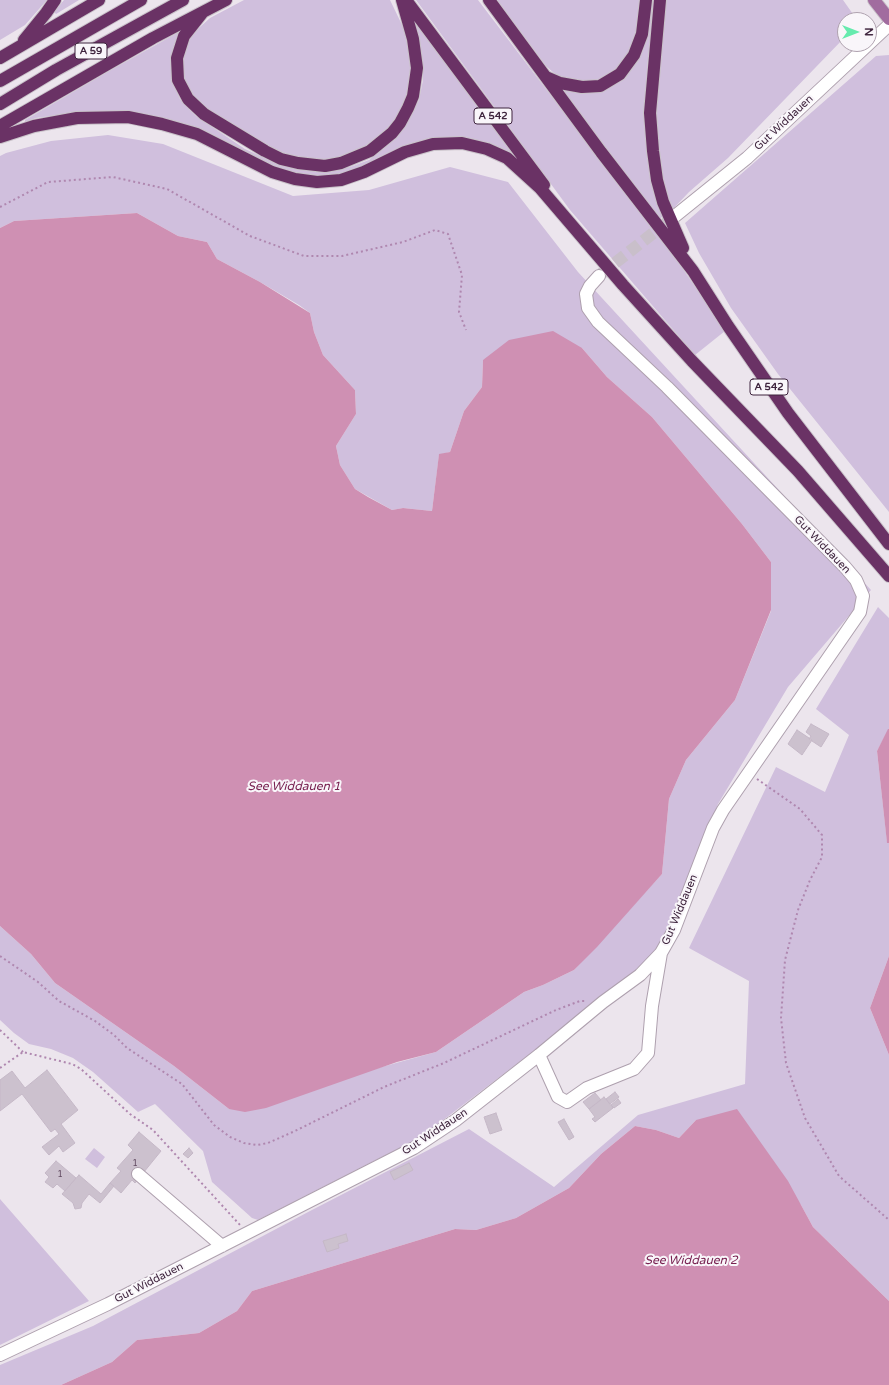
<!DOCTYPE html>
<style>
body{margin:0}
#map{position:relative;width:889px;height:1385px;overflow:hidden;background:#ece5ed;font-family:"Varela Round",sans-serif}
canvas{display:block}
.north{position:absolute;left:837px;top:12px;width:40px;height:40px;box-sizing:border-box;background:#f9f6fa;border:1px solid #afa2af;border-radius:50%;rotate:90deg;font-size:11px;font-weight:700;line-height:16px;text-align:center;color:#3f253e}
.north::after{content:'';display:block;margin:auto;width:14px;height:18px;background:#66ebae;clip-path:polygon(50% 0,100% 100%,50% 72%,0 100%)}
</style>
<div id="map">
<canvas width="889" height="1385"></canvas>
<div class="north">N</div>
</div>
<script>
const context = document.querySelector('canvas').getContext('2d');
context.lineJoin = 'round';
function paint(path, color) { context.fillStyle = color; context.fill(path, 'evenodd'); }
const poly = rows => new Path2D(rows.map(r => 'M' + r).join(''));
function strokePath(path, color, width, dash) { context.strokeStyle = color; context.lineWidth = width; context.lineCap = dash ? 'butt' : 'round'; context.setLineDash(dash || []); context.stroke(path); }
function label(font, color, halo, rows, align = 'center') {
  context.font = font + ' "Varela Round",sans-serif'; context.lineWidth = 4; context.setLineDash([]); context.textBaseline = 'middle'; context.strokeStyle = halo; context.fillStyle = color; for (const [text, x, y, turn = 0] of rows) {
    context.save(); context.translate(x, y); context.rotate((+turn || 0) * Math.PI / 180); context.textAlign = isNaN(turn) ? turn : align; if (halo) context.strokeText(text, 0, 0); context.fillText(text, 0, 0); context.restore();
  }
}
const green = poly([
 [0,0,47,0,25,25,0,40],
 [64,0,79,0,56,14,54,12],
 [244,0,390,0,405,31,412,56,411,82,407,98,396,122,381,139,342,159,320,161,294,158,267,147,204,109,187,89,180,67,190,36,210,18],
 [416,0,478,0,681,266,725,331,695,355,570,210],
 [497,0,640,0,636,38,633,50,613,74,593,82,575,82,555,74,546,66],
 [650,0,655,0,647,68,646,133,650,177,663,216,660,219,559,89,619,78],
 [666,0,843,0,855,17,855,20,845,20,845,37,728,158,689,192,671,211,661,176,655,129,656,93],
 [415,22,516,157,475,140,377,161,343,174,311,176,279,169,173,121,150,115,117,112,79,112,36,118,25,122,25,120,109,71,179,32,172,54,171,77,180,99,196,116,245,149,281,165,315,171,329,171,350,167,369,160,387,145,408,120,419,100,423,80,423,67,420,44,413,23],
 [889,55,889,512,778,374,731,308,699,253,685,223,876,56],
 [108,135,163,144,293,196,369,190,450,167,508,182,578,272,871,590,788,687,718,804,670,930,659,951,586,1011,421,1137,258,1220,252,1218,212,1182,203,1151,155,1104,138,1112,93,1072,73,1058,51,1049,29,1044,14,1033,0,1020,0,926,31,954,55,983,174,1066,229,1109,436,1052,524,992,543,985,574,970,662,874,669,799,686,760,735,700,771,611,771,562,742,524,652,417,607,377,582,348,483,360,482,387,464,411,450,452,439,455,432,511,403,508,392,510,355,489,340,465,336,446,356,414,355,390,323,355,314,332,310,313,299,305,260,282,217,259,207,242,178,236,137,213,14,221,0,228,0,156,6,153,51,141],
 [878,607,889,618,889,729,877,751,887,842,889,843,889,956,870,1008,889,1055,889,1301,813,1227,801,1205,696,1120,679,1138,656,1130,635,1126,601,1154,569,1188,516,1218,476,1230,455,1229,252,1291,237,1311,199,1333,137,1340,112,1362,61,1385,0,1385,0,1365,93,1326,310,1211,469,1129,554,1187,638,1115,745,1084,749,981,689,948,776,767,825,792,849,735,816,709],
 [94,1148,105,1157,97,1168,85,1159],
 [0,1199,89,1301,0,1345]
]);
const water = poly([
 [137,213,178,236,207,242,217,259,260,282,310,313,314,332,323,355,355,390,356,414,336,446,340,465,355,489,368,497,392,510,403,508,432,511,439,454,450,452,464,411,482,387,483,360,509,340,553,331,582,348,607,377,652,417,742,524,771,562,771,610,735,700,686,760,669,799,662,874,597,947,574,970,543,985,524,992,436,1052,397,1062,266,1108,245,1112,229,1109,174,1066,55,983,31,954,0,926,0,228,14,221],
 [888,729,889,729,889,843,887,843,877,751],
 [889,956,889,1055,870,1008],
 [737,1109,788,1181,813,1227,889,1301,889,1385,61,1385,112,1362,137,1340,199,1333,237,1311,252,1291,455,1229,476,1230,516,1218,569,1188,601,1154,635,1126,656,1130,679,1138,696,1120]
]);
const building = poly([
 [811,724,829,734,821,747,809,739,811,736,806,732,811,724],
 [797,730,812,740,802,755,788,744,797,730],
 [47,1070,78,1110,61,1124,75,1143,63,1152,59,1146,49,1155,42,1147,59,1134,55,1129,51,1132,22,1094,0,1111,0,1080,12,1071,25,1088,47,1070],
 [615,1092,619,1097,610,1104,606,1099,615,1092],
 [595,1093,601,1100,589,1109,583,1102,595,1093],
 [604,1097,613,1108,595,1122,592,1119,595,1117,589,1109,604,1097],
 [618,1099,621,1103,614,1108,611,1105,618,1099],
 [496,1113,502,1130,490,1134,484,1117,496,1113],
 [564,1119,574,1137,569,1140,558,1122,564,1119],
 [139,1132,161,1151,135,1183,132,1180,121,1193,110,1183,121,1171,117,1168,133,1150,128,1145,139,1132],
 [189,1148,193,1153,188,1158,183,1154,189,1148],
 [56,1161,76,1178,65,1191,57,1184,53,1188,45,1182,49,1177,45,1173,56,1161],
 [409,1163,413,1170,394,1180,390,1172,409,1163],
 [79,1175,101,1194,110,1183,114,1186,100,1203,89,1194,82,1203,81,1208,75,1209,73,1203,62,1194,79,1175],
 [346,1234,348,1241,338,1244,339,1248,327,1252,323,1241,346,1234]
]);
const minorTunnel = poly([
 [601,274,675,216]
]);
const path = poly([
 [0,207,48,182,113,177,167,189,250,236,304,256,342,256,403,242,435,230,448,234,462,275,459,312,466,330],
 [757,779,800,809,822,835,822,857,810,880,798,910,785,960,781,1018,786,1063,805,1118,839,1176,889,1220],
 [0,956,38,982,59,1001,95,1021,114,1035,127,1048,182,1084,214,1125,230,1137,244,1143,257,1145,268,1143,295,1131,384,1087,444,1063,556,1010,580,1001,586,1001],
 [0,1030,23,1052],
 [0,1068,23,1052,72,1064,81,1069,130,1114,153,1130,240,1225]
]);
const minor = poly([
 [675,216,747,158,889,25],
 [539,1055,558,1097,567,1102,587,1088,634,1069,648,1053,652,1006,661,953],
 [138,1174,222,1246],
 [0,1355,108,1304,414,1148,456,1120,539,1055,603,1002,640,975,661,953,674,930,713,828,723,810,860,612,863,596,856,580,845,567,667,387,598,322,588,308,586,294,590,286,599,276]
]);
const major = poly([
 [874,0,889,19]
]);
const highway = poly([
 [406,0,544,185],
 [489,0,601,152,693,271,728,326,788,413,889,544],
 [660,0,650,113,653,151,657,180,663,202,683,248],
 [203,12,184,36,177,58,178,80,188,99,204,114,265,151,281,159,298,163,325,166,341,163,370,151,392,133,400,123,408,108,413,96,417,68,413,39,402,0],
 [24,40,46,13,55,0],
 [0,58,99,0],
 [546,77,560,83,582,87,600,86,620,74,634,55,642,34,646,0],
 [0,81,141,0],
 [0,104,56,70,183,0],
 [0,126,153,38,226,0],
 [0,137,34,126,77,118,128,117,162,124,197,134,272,172,295,179,317,182,341,180,364,172,405,152,433,144,462,143,487,149,507,158,540,188,623,285,692,361,798,471,889,576]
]);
const numberNames = [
 ["1",135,1164],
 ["1",60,1175]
];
const shields = [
 [91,51,32],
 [493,116,38],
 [769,387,38]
];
const shieldNames = [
 ["A 59",91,51],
 ["A 542",493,116],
 ["A 542",769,387]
];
const streetNames = [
 ["Gut Widdauen",784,123,-43],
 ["Gut Widdauen",822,545,46],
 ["Gut Widdauen",680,910,-67],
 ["Gut Widdauen",435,1132,-33],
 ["Gut Widdauen",149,1283,-27]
];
const waterNames = [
 ["See Widdauen 1",294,787],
 ["See Widdauen 2",691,1261]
];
paint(green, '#d0bfdd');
paint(water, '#cf90b3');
paint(building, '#ccc1ce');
strokePath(building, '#c5b8c7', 1);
strokePath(minorTunnel, '#c9bfca', 12, [12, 6]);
strokePath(minor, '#aea0ae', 14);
strokePath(major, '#c9c2c9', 14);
strokePath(highway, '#c9c2c9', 14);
strokePath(path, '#af87af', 2, [2, 3]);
strokePath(minor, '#fff', 12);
strokePath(major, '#a16c9f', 12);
strokePath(highway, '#6a3265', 12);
label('9px', '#624c62', null, numberNames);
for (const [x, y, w] of shields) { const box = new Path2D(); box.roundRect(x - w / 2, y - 8, w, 16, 3); context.fillStyle = '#f9f6fa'; context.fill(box); strokePath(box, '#3f253e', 1); }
label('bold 10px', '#3f253e', null, shieldNames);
label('11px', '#3f253e', '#f9f6fa', streetNames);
label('italic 12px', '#782150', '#f9f6fa', waterNames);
</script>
